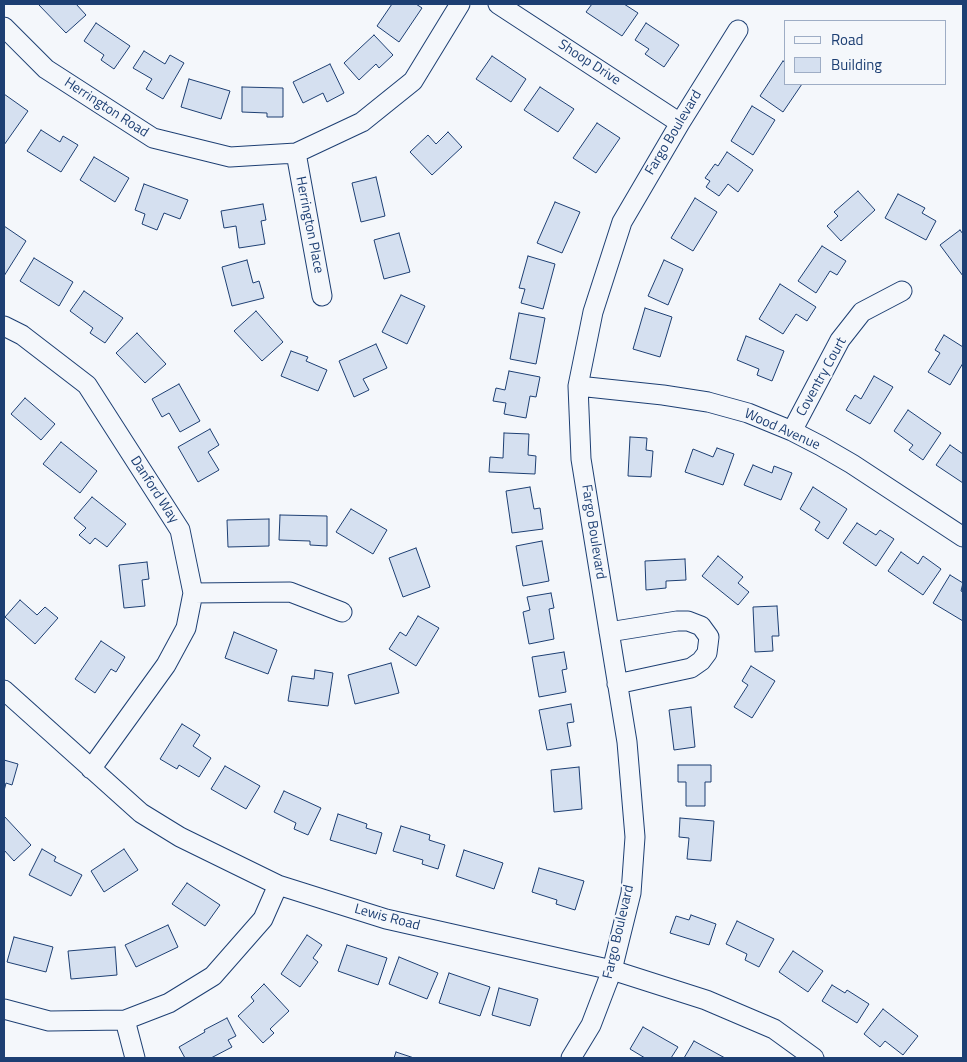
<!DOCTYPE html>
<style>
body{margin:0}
#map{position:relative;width:967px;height:1062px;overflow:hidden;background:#f4f7fb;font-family:"Titillium Web",sans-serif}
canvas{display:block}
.frame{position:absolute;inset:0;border:5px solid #1d3f73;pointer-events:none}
.legend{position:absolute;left:784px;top:20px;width:162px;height:65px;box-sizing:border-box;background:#f4f7fb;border:1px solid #9eadc5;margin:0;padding:6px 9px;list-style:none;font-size:15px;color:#1d3f73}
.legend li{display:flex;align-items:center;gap:10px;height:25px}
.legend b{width:25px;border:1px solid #9eadc5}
</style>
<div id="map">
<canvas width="967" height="1062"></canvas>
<div class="frame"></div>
<ul class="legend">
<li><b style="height:6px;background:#f4f7fb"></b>Road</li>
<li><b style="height:14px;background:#d5e0f0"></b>Building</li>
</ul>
</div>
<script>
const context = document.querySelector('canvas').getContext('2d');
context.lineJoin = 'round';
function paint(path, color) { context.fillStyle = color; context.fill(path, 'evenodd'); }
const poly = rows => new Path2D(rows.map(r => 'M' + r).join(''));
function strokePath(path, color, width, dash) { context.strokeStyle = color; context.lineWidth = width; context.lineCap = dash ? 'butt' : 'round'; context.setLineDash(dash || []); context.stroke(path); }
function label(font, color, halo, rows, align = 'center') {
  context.font = font + ' "Titillium Web",sans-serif'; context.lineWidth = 4; context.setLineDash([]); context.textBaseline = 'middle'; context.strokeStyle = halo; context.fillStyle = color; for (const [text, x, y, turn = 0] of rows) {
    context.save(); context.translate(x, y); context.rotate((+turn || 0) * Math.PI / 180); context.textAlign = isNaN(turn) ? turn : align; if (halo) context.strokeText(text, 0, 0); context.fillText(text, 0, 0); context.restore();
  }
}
const building = poly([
 [38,4,76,4,86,15,66,33,38,4],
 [392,4,416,4,422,8,399,42,377,26,392,4],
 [592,4,624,4,638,13,622,36,586,12,592,4],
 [96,23,130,46,114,69,101,60,104,55,84,41,96,23],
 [646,23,679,45,664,67,645,54,649,49,635,40,646,23],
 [374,35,393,55,379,68,376,64,359,80,344,63,374,35],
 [144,51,165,64,170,55,184,63,163,99,146,89,152,79,133,68,144,51],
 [492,56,526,79,511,102,476,79,492,56],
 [783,61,786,63,786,84,802,84,783,112,760,96,783,61],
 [330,64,344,93,327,102,323,93,303,103,293,82,330,64],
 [189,79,230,91,221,119,181,107,189,79],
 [242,87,283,88,283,117,267,117,267,113,242,112,242,87],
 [540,87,574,109,558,132,524,110,540,87],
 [4,94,28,111,4,145,4,94],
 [752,106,775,120,753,155,731,141,752,106],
 [597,123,620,138,596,173,573,158,597,123],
 [41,130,60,142,63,136,78,145,61,172,27,151,41,130],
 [448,132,462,147,432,175,410,152,428,135,436,144,448,132],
 [727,152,753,170,738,192,728,184,719,196,706,187,710,181,705,178,715,164,718,166,727,152],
 [94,157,129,178,115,202,80,180,94,157],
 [376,177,385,216,361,222,352,183,376,177],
 [144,184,188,200,180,219,164,213,157,230,142,224,145,214,135,210,144,184],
 [858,191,875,210,841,241,827,226,838,216,834,212,858,191],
 [898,194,925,208,922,213,936,221,926,240,885,218,898,194],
 [695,198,717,212,693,251,671,238,695,198],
 [555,202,580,212,562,253,537,243,555,202],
 [263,204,266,220,261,221,265,244,239,248,236,226,224,228,221,211,263,204],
 [4,226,26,241,4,276,4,226],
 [960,230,963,234,963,276,940,245,960,230],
 [399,233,410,272,384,279,374,240,399,233],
 [822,246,846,261,837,275,830,271,816,293,798,281,822,246],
 [528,256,555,264,543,309,521,303,525,289,519,288,528,256],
 [34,258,73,282,59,306,20,281,34,258],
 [247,260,253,283,259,281,264,298,232,306,222,267,247,260],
 [664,260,683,269,668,305,648,296,664,260],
 [780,284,816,307,807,321,796,314,783,334,759,319,780,284],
 [84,291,123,318,105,343,90,333,93,328,70,311,84,291],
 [401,295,425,306,407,344,382,332,401,295],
 [645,308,672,317,660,357,633,349,645,308],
 [256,311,283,342,262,361,234,331,256,311],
 [519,313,545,318,536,364,510,359,519,313],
 [137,333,166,364,145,383,116,353,137,333],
 [944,335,963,347,963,363,950,385,928,372,940,353,935,350,944,335],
 [746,336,784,351,772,381,757,375,759,369,737,360,746,336],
 [376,344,387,368,363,379,369,390,354,397,339,361,376,344],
 [291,351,308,357,306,361,327,370,318,391,281,376,291,351],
 [509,371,540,377,536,397,530,396,526,418,504,414,506,403,493,401,496,388,505,390,509,371],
 [874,376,893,387,870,424,846,410,855,395,861,399,874,376],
 [179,384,200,421,180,432,169,413,162,417,152,399,179,384],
 [25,398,55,424,41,440,11,414,25,398],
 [908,410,941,433,923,460,909,450,913,445,894,431,908,410],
 [210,429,219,445,208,452,219,470,198,482,178,447,210,429],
 [504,433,529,434,528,455,536,456,535,474,489,472,490,457,503,458,504,433],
 [630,437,647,438,646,450,653,451,651,477,628,476,630,437],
 [61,442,97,471,80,493,43,464,61,442],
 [950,445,963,454,963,483,936,465,950,445],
 [717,448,734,454,723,485,685,472,693,449,713,457,717,448],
 [753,465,772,473,774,466,792,473,781,500,744,485,753,465],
 [530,487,534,509,540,508,543,529,512,533,506,491,530,487],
 [813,487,847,509,828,539,815,530,820,522,800,509,813,487],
 [92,497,126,524,107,547,95,538,90,544,79,535,86,528,74,518,92,497],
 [351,509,387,530,373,554,336,532,351,509],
 [280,515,327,516,327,546,310,545,310,541,279,540,280,515],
 [269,519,269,546,228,547,227,520,269,519],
 [857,523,876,535,880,530,894,539,876,566,843,543,857,523],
 [542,541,549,581,523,586,516,546,542,541],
 [416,548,430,587,403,597,389,558,416,548],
 [901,552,918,564,923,556,941,569,923,595,888,571,901,552],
 [718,556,743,577,738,583,749,592,738,605,702,576,718,556],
 [685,559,686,580,666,581,666,588,646,590,645,561,685,559],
 [147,562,149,579,142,580,145,606,124,608,119,565,147,562],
 [950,575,963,583,961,591,963,592,963,621,933,603,950,575],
 [551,593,554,608,549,609,554,639,529,644,523,612,530,610,527,597,551,593],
 [20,600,37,615,45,607,58,618,35,644,5,617,20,600],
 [777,606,779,636,772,636,773,651,755,652,753,607,777,606],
 [418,616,439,628,416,666,389,649,400,632,406,636,418,616],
 [234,632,277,650,268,674,225,658,234,632],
 [101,641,125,657,116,672,111,669,95,693,75,679,101,641],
 [564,652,567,669,562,670,566,692,539,697,532,657,564,652],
 [391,663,399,693,355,704,348,675,391,663],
 [751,666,775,681,752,718,734,707,748,685,742,681,751,666],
 [315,670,333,673,328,706,288,701,292,676,314,679,315,670],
 [571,704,574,722,567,723,571,746,547,750,539,710,571,704],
 [691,707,695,747,674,750,669,710,691,707],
 [182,724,200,735,193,746,211,758,199,777,179,765,177,769,160,759,182,724],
 [4,760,18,764,12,785,6,783,4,791,4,760],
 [678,765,711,765,711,782,705,782,705,806,686,806,686,782,678,782,678,765],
 [225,766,260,786,246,809,211,789,225,766],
 [579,767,582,809,554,812,551,770,579,767],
 [284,791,321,808,308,835,294,829,296,823,274,812,284,791],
 [338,814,367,824,366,828,382,833,376,854,330,840,338,814],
 [4,816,31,845,14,861,4,850,4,816],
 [680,818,714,821,711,861,687,859,689,838,679,837,680,818],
 [401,826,430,835,429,840,445,845,438,869,422,864,423,860,393,851,401,826],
 [42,849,56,857,54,861,82,875,71,896,29,875,42,849],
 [124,849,138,870,104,892,91,871,124,849],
 [464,850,503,863,494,889,456,876,464,850],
 [539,868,584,881,575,910,556,904,557,900,532,892,539,868],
 [187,883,220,905,205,926,172,904,187,883],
 [691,915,716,924,709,945,670,933,676,916,689,920,691,915],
 [737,921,774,939,759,967,745,960,747,954,726,944,737,921],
 [168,925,178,947,136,967,125,945,168,925],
 [307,935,322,945,313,958,318,962,300,987,281,974,307,935],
 [14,937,53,947,46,972,7,962,14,937],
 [347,945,387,958,378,985,338,971,347,945],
 [115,947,117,975,71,979,68,951,115,947],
 [793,951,823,971,808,992,779,972,793,951],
 [399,957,438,973,427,999,389,984,399,957],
 [449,973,490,987,480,1016,439,1003,449,973],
 [264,984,289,1011,270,1029,274,1033,263,1043,238,1016,254,1001,251,997,264,984],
 [832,985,845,993,847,990,869,1004,857,1023,822,1001,832,985],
 [499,988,538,999,530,1026,492,1015,499,988],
 [883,1009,918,1036,903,1055,885,1041,880,1047,864,1034,883,1009],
 [227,1018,236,1036,228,1040,232,1047,211,1058,185,1058,179,1047,205,1032,204,1030,227,1018],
 [643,1027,678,1047,671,1058,645,1058,630,1049,643,1027],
 [694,1041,725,1058,684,1058,694,1041],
 [396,1052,414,1058,394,1058,396,1052]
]);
const minor = poly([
 [498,4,680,123],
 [4,27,46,69,153,138,230,157,296,153,362,122,413,81,460,4],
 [296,153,322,296],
 [4,326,22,335,87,385,180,530,193,593,186,628,166,665,91,769],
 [578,386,663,395,708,402,748,413,792,431,821,446,852,464,963,537],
 [792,431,840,340,862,312,902,291],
 [193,593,290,592,342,612],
 [609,632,677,621,688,621,701,626,709,637,707,653,701,661,691,668,617,684],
 [4,690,141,813,180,837,278,885,386,919,612,970,706,1000,774,1029,814,1058],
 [4,1009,49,1021,125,1020,169,1003,213,976,263,919,278,885],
 [125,1020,135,1058],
 [571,1058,591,1025,612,970,631,893,635,837,627,742,581,459,578,386,593,312,622,222,680,123,738,30]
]);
const streetNames = [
 ["Shoop Drive",589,63,33],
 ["Herrington Road",106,108,33],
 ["Fargo Boulevard",674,133,-59],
 ["Herrington Place",309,225,79],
 ["Coventry Court",822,377,-61],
 ["Wood Avenue",782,430,24],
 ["Danford Way",154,490,57],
 ["Fargo Boulevard",593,532,81],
 ["Lewis Road",387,918,15],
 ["Fargo Boulevard",619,932,-77]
];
paint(building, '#d5e0f0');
strokePath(building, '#1d3f73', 1);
strokePath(minor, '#1d3f73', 21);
strokePath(minor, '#f4f7fb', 19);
label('14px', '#1d3f73', '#f4f7fb', streetNames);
</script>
